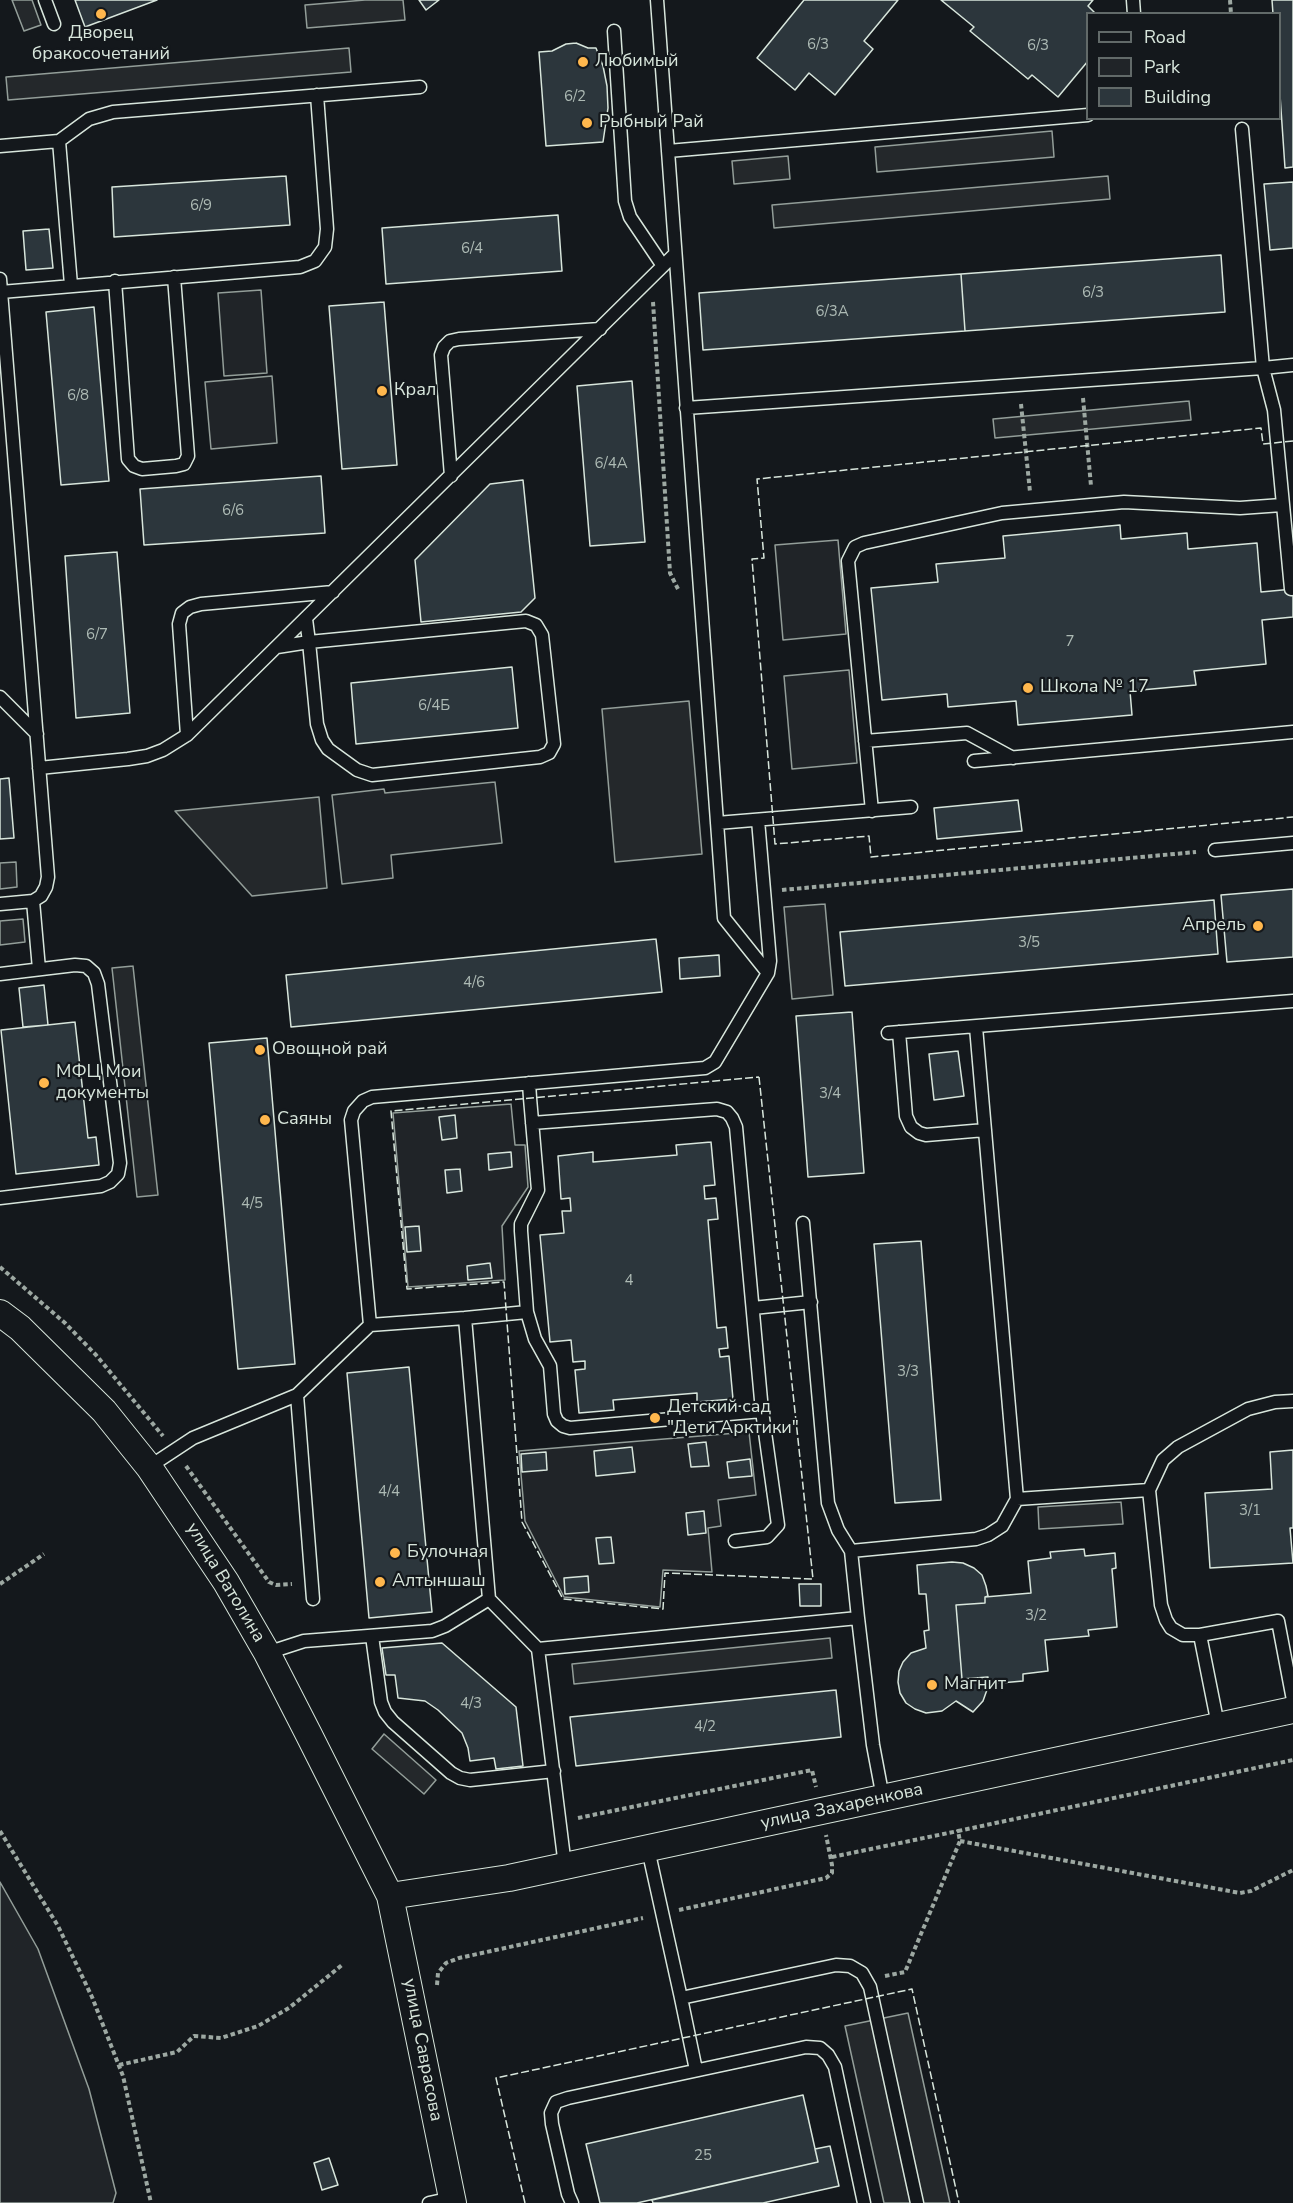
<!DOCTYPE html>
<meta charset="utf-8">
<style>
body{margin:0}
#map{position:relative;width:1293px;height:2203px;overflow:hidden;background:#14181c;font-family:"Nunito Sans",sans-serif}
canvas{display:block}
.legend{position:absolute;left:1086px;top:12px;width:195px;height:108px;box-sizing:border-box;background:#14181c;border:2px solid #626a69;margin:0;padding:8px 10px;list-style:none;font-size:18px;color:#d8e6dc}
.legend li{display:flex;align-items:center;gap:12px;height:30px}
.legend b{width:30px;border:2px solid #626a69}
</style>
<div id="map">
<canvas width="1293" height="2203"></canvas>
<ul class="legend">
<li><b style="height:8px;background:#14181c"></b>Road</li>
<li><b style="height:16px;background:#202428"></b>Park</li>
<li><b style="height:16px;background:#2c363c"></b>Building</li>
</ul>
</div>
<script>
const context = document.querySelector('canvas').getContext('2d');
context.lineJoin = 'round';
function paint(path, color) { context.fillStyle = color; context.fill(path, 'evenodd'); }
const poly = rows => new Path2D(rows.map(r => 'M' + r).join(''));
function strokePath(path, color, width, dash) { context.strokeStyle = color; context.lineWidth = width; context.lineCap = dash ? 'butt' : 'round'; context.setLineDash(dash || []); context.stroke(path); }
function label(font, color, halo, rows, align = 'center') {
  context.font = font + ' "Nunito Sans",sans-serif'; context.lineWidth = 4.5; context.setLineDash([]); context.textBaseline = 'middle'; context.strokeStyle = halo; context.fillStyle = color; for (const [text, x, y, turn = 0] of rows) {
    context.save(); context.translate(x, y); context.rotate((+turn || 0) * Math.PI / 180); context.textAlign = isNaN(turn) ? turn : align; if (halo) context.strokeText(text, 0, 0); context.fillText(text, 0, 0); context.restore();
  }
}
const green = poly([
 [261,290,267,373,224,376,218,293,261,290],
 [272,376,277,443,211,449,205,382,272,376],
 [838,540,846,634,783,640,775,545,838,540],
 [849,670,857,763,792,769,784,676,849,670],
 [495,782,502,843,391,855,393,878,342,884,332,795,384,789,385,793,495,782],
 [511,1104,515,1145,525,1145,528,1187,502,1226,505,1280,408,1287,393,1113,511,1104],
 [749,1432,756,1495,718,1500,721,1526,708,1528,712,1572,663,1570,660,1607,564,1597,525,1521,519,1451,749,1432],
 [0,1882,38,1949,89,2089,116,2193,113,2203,0,2203,0,1882]
]);
const parking = poly([
 [12,0,32,0,41,25,24,31,12,0],
 [365,0,403,0,405,20,307,28,305,5,365,0],
 [349,48,351,72,8,100,6,77,349,48],
 [1052,131,1054,157,877,172,875,147,1052,131],
 [788,156,790,179,734,184,732,161,788,156],
 [1108,176,1110,199,774,228,772,205,1108,176],
 [1189,401,1191,420,995,438,993,419,1189,401],
 [689,701,702,854,615,862,602,709,689,701],
 [319,797,327,888,252,896,175,811,319,797],
 [16,862,17,887,0,889,0,863,16,862],
 [825,904,833,995,792,999,784,907,825,904],
 [23,919,25,942,0,945,0,921,23,919],
 [133,966,158,1195,137,1197,112,968,133,966],
 [1121,1502,1123,1524,1039,1529,1038,1507,1121,1502],
 [830,1638,832,1658,574,1684,572,1664,830,1638],
 [384,1734,436,1780,424,1794,372,1749,384,1734],
 [908,2013,950,2203,884,2203,845,2026,908,2013]
]);
const building = poly([
 [75,0,157,0,85,27,75,0],
 [419,0,439,0,426,10,419,0],
 [804,0,898,0,864,41,873,49,835,95,809,73,795,90,757,58,804,0],
 [941,0,1093,0,1088,6,1096,14,1088,14,1088,61,1058,97,1032,75,1028,79,970,31,974,27,941,0],
 [1272,0,1293,0,1293,167,1285,168,1280,95,1280,14,1273,14,1272,0],
 [576,43,588,48,596,48,603,66,607,86,608,108,603,142,546,146,539,52,552,51,566,44,576,43],
 [286,176,290,225,114,237,112,187,286,176],
 [1293,182,1293,248,1270,250,1264,184,1293,182],
 [558,215,562,271,386,284,382,228,558,215],
 [49,229,53,268,26,270,23,231,49,229],
 [1221,255,1225,312,965,331,961,274,1221,255],
 [961,274,965,331,703,350,699,293,961,274],
 [384,302,397,465,342,469,329,306,384,302],
 [94,307,109,481,61,485,46,312,94,307],
 [632,381,645,542,590,546,577,386,632,381],
 [321,476,325,533,144,545,140,489,321,476],
 [523,480,535,598,521,612,421,622,415,560,490,484,523,480],
 [1120,525,1121,539,1187,533,1188,549,1257,543,1261,592,1293,589,1293,617,1262,620,1266,664,1194,671,1196,685,1130,691,1132,715,1018,725,1016,701,948,707,947,694,882,700,871,588,938,582,936,564,1005,558,1003,536,1120,525],
 [117,552,130,713,76,718,65,556,117,552],
 [512,667,518,728,356,744,351,683,512,667],
 [9,778,14,838,0,839,0,779,9,778],
 [1018,800,1022,831,937,839,934,808,1018,800],
 [1293,889,1293,957,1227,962,1221,895,1293,889],
 [1214,900,1218,954,845,986,840,932,1214,900],
 [656,939,662,992,291,1027,286,975,656,939],
 [719,955,720,976,680,979,679,958,719,955],
 [44,985,48,1025,23,1027,19,988,44,985],
 [852,1012,864,1173,808,1177,796,1016,852,1012],
 [75,1022,88,1138,96,1137,99,1165,16,1174,1,1030,75,1022],
 [267,1038,295,1364,238,1369,209,1043,267,1038],
 [958,1051,964,1096,934,1100,929,1054,958,1051],
 [455,1115,457,1138,442,1140,439,1117,455,1115],
 [711,1142,715,1185,704,1186,705,1199,716,1198,718,1219,708,1220,717,1328,726,1327,728,1348,719,1349,720,1357,729,1356,733,1399,697,1402,697,1393,613,1400,614,1410,579,1413,575,1370,585,1369,585,1361,573,1362,571,1340,550,1342,540,1235,564,1233,562,1211,571,1211,570,1198,561,1199,558,1156,593,1152,593,1162,677,1155,676,1145,711,1142],
 [511,1152,512,1167,489,1170,488,1154,511,1152],
 [460,1169,462,1191,447,1193,445,1170,460,1169],
 [419,1226,421,1251,407,1252,405,1227,419,1226],
 [921,1241,941,1500,895,1503,874,1244,921,1241],
 [490,1263,492,1278,468,1280,467,1266,490,1263],
 [409,1367,432,1612,369,1618,347,1373,409,1367],
 [706,1442,709,1466,691,1467,688,1444,706,1442],
 [632,1447,635,1472,596,1476,594,1451,632,1447],
 [1293,1450,1293,1528,1290,1528,1293,1563,1210,1568,1205,1493,1272,1489,1270,1452,1293,1450],
 [546,1452,547,1470,522,1472,521,1454,546,1452],
 [750,1459,752,1476,729,1478,727,1462,750,1459],
 [704,1511,706,1533,688,1535,686,1513,704,1511],
 [611,1537,614,1563,599,1564,596,1538,611,1537],
 [1084,1549,1085,1556,1115,1553,1116,1568,1112,1569,1117,1627,1088,1630,1089,1636,1045,1640,1048,1671,1023,1674,1023,1681,989,1684,988,1677,962,1679,956,1605,985,1603,985,1597,1031,1593,1028,1561,1051,1558,1050,1552,1084,1549],
 [952,1562,963,1563,974,1568,982,1575,986,1586,988,1596,985,1597,985,1603,956,1605,962,1679,988,1677,989,1684,983,1701,973,1712,956,1701,942,1711,926,1713,915,1709,906,1703,900,1693,898,1682,899,1671,903,1662,911,1653,926,1648,924,1631,929,1630,926,1594,919,1594,917,1565,952,1562],
 [588,1576,589,1592,565,1594,564,1578,588,1576],
 [799,1584,821,1584,821,1606,800,1606,799,1584],
 [442,1643,516,1707,523,1766,496,1769,494,1758,470,1761,468,1748,462,1733,438,1710,425,1701,398,1698,395,1675,386,1675,382,1648,442,1643],
 [836,1690,841,1737,576,1766,570,1717,836,1690],
 [803,2095,818,2162,637,2203,600,2203,586,2144,803,2095],
 [830,2146,839,2186,763,2203,653,2203,652,2200,818,2162,815,2149,830,2146],
 [329,2158,338,2185,322,2190,314,2163,329,2158]
]);
const path = poly([
 [1230,0,1231,14],
 [653,302,670,573,678,589],
 [1083,398,1091,486],
 [1021,404,1030,492],
 [782,890,1196,852],
 [0,1267,65,1323,96,1355,163,1436],
 [186,1466,269,1582,276,1585,292,1584],
 [0,1584,44,1554],
 [578,1818,812,1770,816,1787],
 [0,1831,58,1926,92,1997,123,2076,151,2203],
 [960,1841,1240,1893,1251,1891,1293,1870],
 [832,1857,958,1831],
 [679,1910,826,1878,832,1873,832,1865,826,1835],
 [885,1976,905,1972,960,1841,958,1831,1293,1760],
 [437,1985,438,1973,446,1963,459,1958,643,1918],
 [119,2065,177,2052,194,2036,221,2038,258,2026,289,2008,342,1965]
]);
const service = poly([
 [45,0,54,24],
 [657,0,724,918,768,973],
 [1133,0,1134,14],
 [614,31,625,201,630,217,663,266],
 [1242,129,1263,368,1293,365],
 [59,141,71,285],
 [0,146,59,141,89,119,113,112,420,87],
 [668,151,1088,115],
 [0,279,48,877,46,887,41,896,33,901,0,904],
 [115,281,128,459,134,466,142,469,176,466,184,464,188,456,174,277],
 [1,292,300,267,315,261,325,247,327,229,317,95],
 [686,408,1263,368,1274,410,1291,589],
 [451,476,441,355,444,347,450,341,459,339,600,329],
 [277,647,309,642,526,621,536,625,542,635,554,744,549,753,540,757,372,775,357,770,328,749,322,740,317,724,309,642,306,619],
 [0,697,37,734],
 [187,735,179,624,182,613,190,607,201,604,333,592],
 [865,741,967,733,1013,758],
 [974,761,1293,732],
 [39,768,128,759,147,756,163,750,187,735,675,254],
 [872,811,848,561,855,547,864,543,1002,513,1124,502,1240,508,1282,505],
 [717,823,911,807],
 [1215,850,1293,843],
 [33,901,39,969],
 [0,974,75,965,86,966,94,973,98,984,120,1163,118,1174,110,1182,101,1186,0,1198],
 [899,1032,906,1116,911,1127,919,1133,926,1135,985,1130],
 [888,1033,1293,1001],
 [529,1083,530,1098,538,1190,521,1224,521,1231,527,1312,535,1339,550,1366,554,1414,557,1421,563,1426,570,1428,762,1411,736,1127,732,1118,727,1112,717,1109,532,1123],
 [803,1223,828,1503,838,1530,851,1551],
 [753,1308,811,1302],
 [465,1318,527,1312],
 [370,1325,465,1318,489,1599,538,1649,858,1618,873,1745,883,1798],
 [297,1395,313,1599],
 [149,1467,193,1438,297,1395,370,1325,351,1120,354,1111,363,1101,372,1097,705,1068,715,1062,768,973,770,961,758,820],
 [1149,1490,1163,1460,1178,1447,1248,1409,1275,1402,1293,1401],
 [1017,1499,1149,1490,1161,1605,1166,1620,1171,1628,1183,1635,1200,1635,1218,1725],
 [735,1541,767,1537,778,1525,762,1411],
 [858,1618,851,1551,976,1539,988,1535,1002,1526,1017,1499,976,1027],
 [1200,1635,1278,1621,1293,1700],
 [372,1636,381,1702,385,1712,393,1722,451,1773,460,1778,470,1780,554,1771],
 [538,1649,565,1866],
 [267,1653,304,1641,432,1631,445,1626,489,1599],
 [648,1849,681,1998,836,1965,850,1966,862,1973,870,1987,917,2203],
 [681,1998,696,2070],
 [429,2203,452,2198],
 [572,2203,568,2194,552,2124,551,2113,556,2102,568,2098,806,2047,820,2048,828,2055,835,2067,864,2203]
]);
const minor = poly([
 [0,1313,20,1328,104,1411,149,1467,226,1582,267,1653,309,1735,390,1896,453,2203],
 [390,1896,509,1878,1293,1710]
]);
const fence = poly([
 [1293,441,1263,444,1261,428,757,479,764,558,752,559,775,844,869,836,871,857,1293,817],
 [759,1077,813,1579,665,1573,663,1609,563,1599,522,1522,504,1282,407,1289,391,1111,759,1077],
 [525,2203,496,2078,912,1989,959,2203]
]);
const markers = [
 [101,14,6,"#ffb74d"],
 [583,62,6,"#ffb74d"],
 [587,123,6,"#ffb74d"],
 [382,391,6,"#ffb74d"],
 [1028,688,6,"#ffb74d"],
 [1258,926,6,"#ffb74d"],
 [260,1050,6,"#ffb74d"],
 [44,1083,6,"#ffb74d"],
 [265,1120,6,"#ffb74d"],
 [655,1418,6,"#ffb74d"],
 [395,1553,6,"#ffb74d"],
 [380,1582,6,"#ffb74d"],
 [932,1685,6,"#ffb74d"]
];
const numberNames = [
 ["6/3",818,45],
 ["6/3",1038,46],
 ["6/2",575,97],
 ["6/9",201,206],
 ["6/4",472,249],
 ["6/3",1093,293],
 ["6/3А",832,312],
 ["6/8",78,396],
 ["6/4А",611,464],
 ["6/6",233,511],
 ["6/7",97,635],
 ["7",1070,642],
 ["6/4Б",434,706],
 ["3/5",1029,943],
 ["4/6",474,983],
 ["3/4",830,1094],
 ["4/5",252,1204],
 ["4",629,1281],
 ["3/3",908,1372],
 ["4/4",389,1492],
 ["3/1",1250,1511],
 ["3/2",1036,1616],
 ["4/3",471,1704],
 ["4/2",705,1727],
 ["25",703,2156]
];
const poiNames = [
 ["Дворец",101,34,"center"],
 ["бракосочетаний",101,55,"center"],
 ["Любимый",595,62],
 ["Рыбный Рай",599,123],
 ["Крал",394,391],
 ["Школа № 17",1040,688],
 ["Апрель",1246,926,"right"],
 ["Овощной рай",272,1050],
 ["МФЦ Мои",56,1073],
 ["документы",56,1094],
 ["Саяны",277,1120],
 ["Детский сад",667,1408],
 ["\"Дети Арктики\"",667,1429],
 ["Булочная",407,1553],
 ["Алтыншаш",392,1582],
 ["Магнит",944,1685]
];
const streetNames = [
 ["улица Ватолина",225,1583,59],
 ["улица Захаренкова",842,1807,-12],
 ["улица Саврасова",422,2050,79]
];
paint(green, '#202428');
strokePath(green, '#939e99', 1.5);
paint(parking, '#24282b');
strokePath(parking, '#939e99', 1.5);
paint(building, '#2c363c');
strokePath(building, '#d8e6dc', 1.5);
strokePath(service, '#d8e6dc', 15);
strokePath(minor, '#d8e6dc', 28);
strokePath(path, '#9da8a2', 4, [4.5, 3]);
strokePath(service, '#14181c', 12);
strokePath(minor, '#14181c', 26);
strokePath(fence, '#d8e6dc', 1.5, [8, 3]);
for (const [x, y, r, color] of markers) { const dot = new Path2D(); dot.arc(x, y, r, 0, 2 * Math.PI); context.fillStyle = color; context.fill(dot); strokePath(dot, '#14181c', 2); }
label('15px', '#adbab4', null, numberNames);
label('18px', '#d8e6dc', '#14181c', poiNames, 'left');
label('18px', '#d8e6dc', '#14181c', streetNames);
</script>
